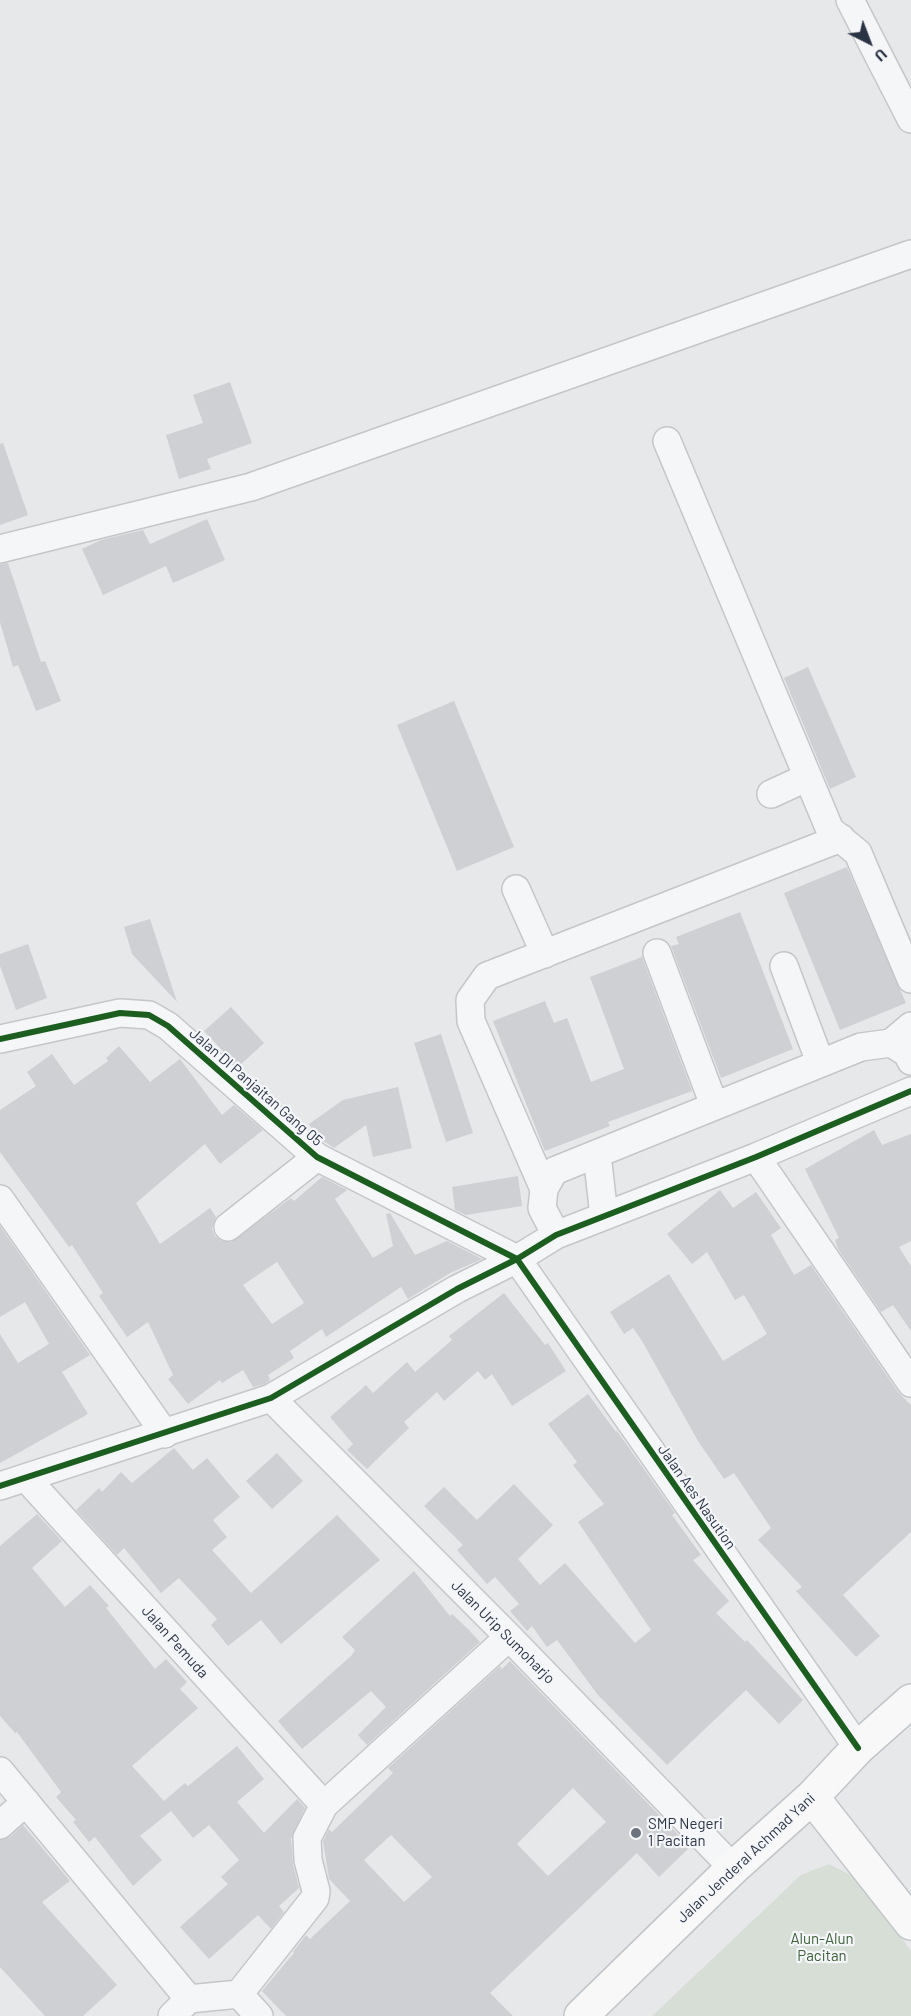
<!DOCTYPE html>
<style>
body{margin:0}
#map{position:relative;width:911px;height:2016px;overflow:hidden;background:#e6e8ea;font-family:Barlow,sans-serif}
canvas{display:block}
.north{position:absolute;left:839px;top:12px;width:60px;height:60px;-webkit-text-stroke:4px #f4f6f9;paint-order:stroke;rotate:138deg;font-size:16px;font-weight:700;line-height:24px;text-align:center;color:#2b3445}
.north::after{content:'';display:block;margin:auto;width:21px;height:27px;background:#2b3445;clip-path:polygon(50% 0,100% 100%,50% 72%,0 100%)}
</style>
<div id="map">
<canvas width="911" height="2016"></canvas>
<div class="north">U</div>
</div>
<script>
const context = document.querySelector('canvas').getContext('2d');
context.lineJoin = 'round';
function paint(path, color) { context.fillStyle = color; context.fill(path, 'evenodd'); }
const poly = rows => new Path2D(rows.map(r => 'M' + r).join(''));
function strokePath(path, color, width, dash) { context.strokeStyle = color; context.lineWidth = width; context.lineCap = dash ? 'butt' : 'round'; context.setLineDash(dash || []); context.stroke(path); }
function label(font, color, halo, rows, align = 'center') {
  context.font = font + ' Barlow,sans-serif'; context.lineWidth = 4.5; context.setLineDash([]); context.textBaseline = 'middle'; context.strokeStyle = halo; context.fillStyle = color; for (const [text, x, y, turn = 0] of rows) {
    context.save(); context.translate(x, y); context.rotate((+turn || 0) * Math.PI / 180); context.textAlign = isNaN(turn) ? turn : align; if (halo) context.strokeText(text, 0, 0); context.fillText(text, 0, 0); context.restore();
  }
}
const green = poly([
 [829,1864,858,1879,911,1951,911,2016,652,2016,801,1875]
]);
const building = poly([
 [230,382,252,443,207,459,211,469,179,479,166,435,203,423,193,395],
 [3,443,28,515,0,525,0,444],
 [207,519,225,560,173,583,166,566,103,595,82,549,101,540,143,530,150,544],
 [8,563,41,662,45,661,61,701,36,711,18,665,13,667,0,622,0,564],
 [808,667,856,777,830,789,784,678],
 [454,701,514,847,457,871,397,725],
 [847,867,906,1003,840,1030,784,893],
 [740,912,793,1049,721,1078,671,946,679,944,676,937],
 [150,919,177,1002,132,954,124,927],
 [28,944,47,998,16,1010,0,966,0,954],
 [642,957,692,1091,608,1122,610,1126,545,1151,493,1021,545,1001,554,1023,567,1018,591,1082,624,1069,590,977],
 [231,1007,264,1043,238,1067,204,1031],
 [441,1034,473,1133,446,1142,414,1043],
 [119,1046,150,1082,180,1059,222,1115,234,1105,263,1130,220,1164,205,1144,136,1203,160,1244,210,1208,216,1217,212,1229,215,1236,222,1241,231,1242,291,1198,294,1201,322,1177,347,1190,335,1199,373,1258,393,1246,386,1214,390,1213,415,1255,447,1241,482,1259,450,1273,408,1299,401,1287,326,1337,322,1329,290,1351,294,1358,268,1375,270,1380,265,1384,253,1387,243,1370,222,1383,220,1380,188,1404,168,1379,173,1375,148,1322,127,1337,99,1296,103,1293,72,1245,69,1247,0,1152,0,1110,36,1086,27,1072,52,1054,74,1085,108,1061,106,1058],
 [277,1262,304,1303,272,1324,243,1285],
 [398,1087,412,1148,373,1157,366,1125,334,1148,319,1138,309,1124,343,1100],
 [874,1130,882,1145,911,1134,911,1241,899,1247,911,1266,911,1331,893,1305,881,1312,838,1249,835,1240,839,1238,805,1169],
 [518,1176,522,1206,466,1215,455,1210,452,1187],
 [720,1190,733,1208,756,1192,781,1228,771,1235,794,1275,811,1265,898,1392,911,1405,911,1532,843,1595,880,1636,856,1657,796,1591,802,1587,758,1540,771,1528,734,1473,724,1479,698,1441,642,1341,633,1328,624,1334,610,1312,669,1274,723,1361,767,1334,744,1295,735,1300,707,1252,692,1264,667,1234],
 [0,1226,90,1355,62,1372,88,1414,0,1463,0,1334,18,1363,49,1344,25,1302,0,1317],
 [504,1293,545,1345,548,1343,566,1371,512,1406,492,1374,485,1380,478,1371,444,1401,437,1392,404,1422,409,1428,367,1469,347,1450,353,1444,330,1417,366,1385,373,1393,407,1362,415,1372,452,1340,449,1336],
 [588,1394,616,1432,617,1431,675,1513,672,1515,701,1555,693,1560,729,1601,716,1613,745,1642,747,1640,803,1700,779,1724,746,1690,667,1765,598,1695,557,1640,547,1647,532,1626,527,1631,510,1611,519,1604,495,1577,487,1584,457,1550,463,1545,424,1506,444,1487,477,1520,514,1484,553,1525,518,1559,540,1585,565,1563,635,1643,651,1630,578,1522,604,1504,573,1465,577,1462,548,1424],
 [174,1448,193,1470,207,1458,240,1497,213,1520,227,1537,212,1550,251,1593,337,1515,380,1560,281,1644,261,1620,228,1646,211,1625,217,1619,179,1578,161,1593,124,1548,117,1555,76,1510,99,1488,102,1492,121,1472,132,1483],
 [277,1453,303,1481,272,1509,246,1481],
 [37,1514,62,1541,32,1568,65,1607,90,1585,109,1606,106,1608,155,1669,166,1659,187,1682,180,1689,198,1708,132,1766,164,1801,185,1783,188,1786,237,1746,264,1779,237,1802,264,1833,297,1799,305,1808,291,1839,293,1864,299,1888,279,1906,284,1912,271,1929,258,1915,209,1959,180,1927,228,1884,221,1877,239,1860,209,1825,193,1838,171,1811,140,1836,162,1860,133,1886,95,1837,89,1842,73,1822,76,1820,56,1797,61,1792,17,1732,15,1733,0,1716,0,1546],
 [414,1571,450,1616,452,1614,468,1629,480,1642,367,1745,358,1735,386,1707,371,1691,302,1749,278,1721,352,1655,355,1650,342,1637],
 [510,1661,690,1847,659,1877,637,1853,490,1993,513,2016,286,2016,262,1991,294,1953,293,1952,306,1935,310,1939,350,1901,329,1879,323,1841,329,1829,332,1832,393,1773,388,1768,500,1666,502,1669],
 [573,1788,606,1822,548,1876,517,1844],
 [391,1835,432,1877,404,1902,364,1860],
 [23,1825,70,1881,42,1902,117,1985,83,2016,45,2016,0,1967,0,1840,10,1837]
]);
const minor = poly([
 [850,0,911,119],
 [667,441,830,830,858,853,911,979],
 [0,549,251,487,911,254],
 [771,794,808,777],
 [516,889,545,954],
 [657,953,714,1105],
 [784,966,820,1062],
 [0,1039,120,1013,149,1015,168,1026,317,1157,517,1259,858,1748],
 [891,1043,911,1026],
 [597,1154,604,1216],
 [756,1157,911,1383],
 [544,1189,471,1021,470,1000,487,976,841,838],
 [0,1199,165,1434],
 [228,1227,317,1157],
 [556,1235,542,1208,544,1189,554,1171,861,1047,891,1043,907,1053,911,1061],
 [271,1398,509,1637,733,1868],
 [26,1478,324,1805],
 [0,1486,271,1398,457,1289,517,1259,556,1235,756,1157,911,1091],
 [0,1771,189,1999],
 [0,1825,26,1802],
 [239,1994,315,1898,316,1891,308,1860,307,1838,324,1805,509,1637],
 [172,2016,189,1999,239,1994,259,2016]
]);
const major = poly([
 [812,1797,911,1923],
 [581,2016,733,1868,812,1797,858,1748,911,1701]
]);
const cycleway = poly([
 [0,1039,120,1013,149,1015,168,1026,317,1157,517,1259,858,1748],
 [0,1486,271,1398,457,1289,517,1259,556,1235,756,1157,911,1091]
]);
const markers = [
 [636,1833,6,"#6c737f"]
];
const streetNames = [
 ["Jalan DI Panjaitan Gang 05",256,1087,41],
 ["Jalan Aes Nasution",697,1497,55],
 ["Jalan Urip Sumoharjo",503,1632,45],
 ["Jalan Pemuda",175,1642,48],
 ["Jalan Jenderal Achmad Yani",746,1858,-43]
];
const poiNames = [
 ["SMP Negeri",648,1824],
 ["1 Pacitan",648,1841]
];
const parkNames = [
 ["Alun-Alun",822,1939],
 ["Pacitan",822,1956]
];
paint(green, '#d6ded6');
paint(building, '#ced0d3');
strokePath(minor, '#c4c6c8', 30);
strokePath(major, '#c2c5c8', 36);
strokePath(minor, '#f5f6f7', 27);
strokePath(major, '#f8f8f8', 33);
strokePath(cycleway, '#1b5e20', 6);
for (const [x, y, r, color] of markers) { const dot = new Path2D(); dot.arc(x, y, r, 0, 2 * Math.PI); context.fillStyle = color; context.fill(dot); strokePath(dot, '#f4f6f9', 2); }
label('15px', '#2b3445', '#f4f6f9', streetNames);
label('15px', '#2b3445', '#f4f6f9', poiNames, 'left');
label('15px', '#3f6138', '#f4f6f9', parkNames);
</script>
